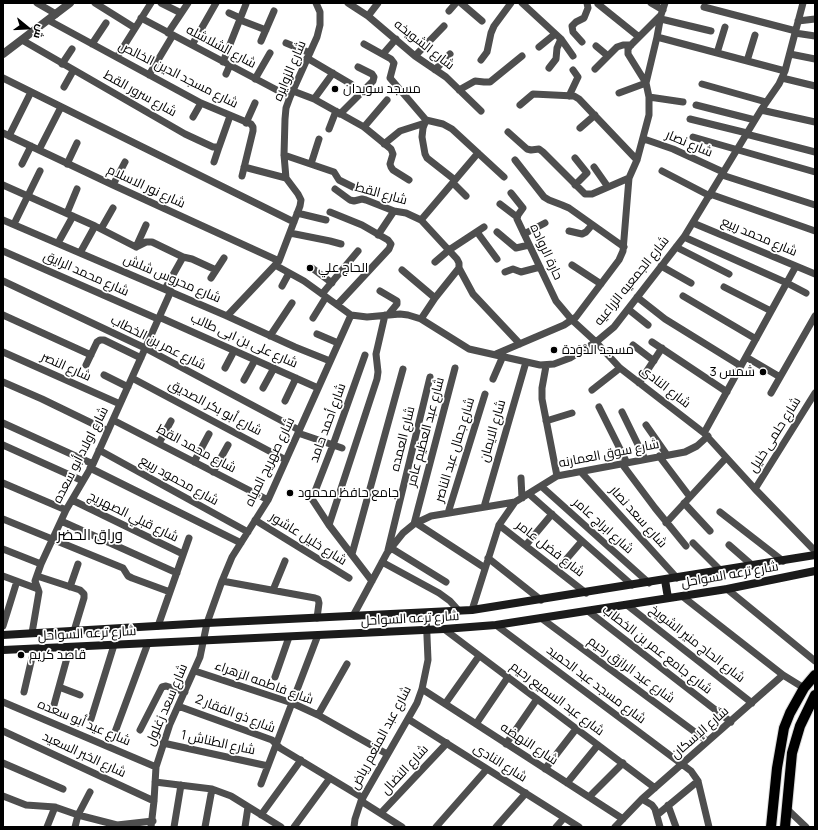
<!DOCTYPE html>
<meta charset="utf-8">
<style>
body{margin:0}
#map{position:relative;width:818px;height:830px;overflow:hidden;background:#fff;font-family:Manrope,Cairo,sans-serif}
canvas{display:block}
.frame{position:absolute;inset:0;border:4px solid #000;pointer-events:none}
.north{position:absolute;left:8px;top:8px;width:40px;height:40px;-webkit-text-stroke:3px #fff;paint-order:stroke;rotate:108deg;font-size:11px;font-weight:700;line-height:16px;text-align:center;color:#000}
.north::after{content:'';display:block;margin:auto;width:14px;height:18px;background:#000;clip-path:polygon(50% 0,100% 100%,50% 72%,0 100%)}
</style>
<div id="map">
<canvas width="818" height="830"></canvas>
<div class="frame"></div>
<div class="north">ش</div>
</div>
<script>
const context = document.querySelector('canvas').getContext('2d');
context.lineJoin = 'round';
const poly = rows => new Path2D(rows.map(r => 'M' + r).join(''));
function strokePath(path, color, width, dash) { context.strokeStyle = color; context.lineWidth = width; context.lineCap = dash ? 'butt' : 'round'; context.setLineDash(dash || []); context.stroke(path); }
function label(font, color, halo, rows, align = 'center') {
  context.font = font + ' Manrope,Cairo,sans-serif'; context.lineWidth = 3.5; context.setLineDash([]); context.textBaseline = 'middle'; context.strokeStyle = halo; context.fillStyle = color; for (const [text, x, y, turn = 0] of rows) {
    context.save(); context.translate(x, y); context.rotate((+turn || 0) * Math.PI / 180); context.textAlign = isNaN(turn) ? turn : align; if (halo) context.strokeText(text, 0, 0); context.fillText(text, 0, 0); context.restore();
  }
}
const minor = poly([
 [37,3,56,14],
 [95,3,135,28],
 [161,3,181,13],
 [348,3,368,16,415,56,446,77,481,111],
 [461,3,482,21],
 [522,3,561,39,573,56],
 [651,3,663,10],
 [598,4,639,37],
 [704,7,796,31],
 [449,11,456,3],
 [229,13,240,18],
 [661,15,657,37,785,71],
 [368,16,378,3],
 [141,18,290,97],
 [661,19,711,31],
 [48,20,201,103,251,124,253,127,253,131,242,176],
 [240,20,266,30],
 [798,21,815,19],
 [168,33,188,3],
 [795,33,815,36],
 [22,40,185,134,213,147,219,147,230,116],
 [261,41,274,11],
 [582,42,573,32,572,26,576,22,584,18,588,8,587,3],
 [286,43,310,53],
 [92,44,106,23],
 [364,44,391,59,394,63,390,78,426,120,443,124,452,129,504,177],
 [192,45,216,3],
 [596,46,608,56],
 [539,47,555,34],
 [717,53,725,27],
 [383,54,396,39],
 [790,54,815,59],
 [415,56,444,26],
 [117,57,151,3],
 [307,58,351,84],
 [481,60,487,52,491,33,494,26,511,3],
 [747,61,755,35],
 [223,62,246,4],
 [62,64,72,49],
 [549,68,556,59,557,48,561,39],
 [595,69,617,47,623,45,631,45],
 [435,70,450,54],
 [226,74,230,65],
 [149,75,173,35],
 [3,78,294,222],
 [782,78,815,86],
 [255,79,270,53],
 [702,84,766,102],
 [64,87,73,71],
 [459,90,475,81,484,82,490,82,522,56],
 [293,91,314,99,364,127,391,149,393,154,390,164,391,167,393,170,409,180],
 [619,93,646,83,657,37],
 [569,96,578,77,573,70],
 [649,97,683,102],
 [314,99,333,73],
 [520,105,533,94,574,96,579,99,637,160],
 [696,105,755,120],
 [761,110,815,122],
 [340,114,373,81,374,77,372,74,358,67],
 [193,117,201,103],
 [690,119,747,133],
 [426,120,423,128,422,137,425,154,427,158,455,180],
 [246,123,255,103],
 [364,127,387,100],
 [580,128,595,115],
 [329,129,336,111],
 [508,132,527,149,531,150,539,149,543,152,585,194,592,194,629,178],
 [3,133,113,185,279,261],
 [746,134,815,152],
 [9,136,31,92],
 [693,137,815,172],
 [644,139,673,149,723,172],
 [384,144,400,131,425,123],
 [39,150,61,107],
 [284,155,334,172,339,180,353,187],
 [575,158,587,173,575,185],
 [515,160,544,197,549,200,562,205,569,208,624,247],
 [214,162,219,147],
 [22,164,31,146],
 [67,164,77,143],
 [311,164,319,139],
 [244,167,286,178],
 [594,167,608,187],
 [662,171,710,196],
 [722,175,815,205],
 [453,183,466,196],
 [3,185,95,226,136,247,146,242,152,242,183,257,192,259,216,270],
 [113,185,125,162],
 [335,189,350,200,354,201,362,199,366,200,394,211,406,213,421,220,457,259,459,263,459,268,473,294,520,344],
 [511,193,523,208,518,215,517,219,556,301,572,320,596,342,620,368,704,433,755,489,815,551],
 [710,194,815,231],
 [500,204,517,217],
 [330,212,362,225,388,240,391,244,389,249,337,305],
 [67,213,77,189],
 [297,213,326,220],
 [3,220,227,316,295,347,330,361],
 [421,220,478,153],
 [693,223,815,274],
 [14,224,40,171],
 [101,229,113,208],
 [569,231,582,234,586,232,592,225],
 [477,232,497,259],
 [497,232,516,248,529,245],
 [290,233,330,241,341,244],
 [524,234,545,223],
 [378,235,394,211],
 [684,237,787,283,806,293],
 [58,243,73,216],
 [136,247,146,225],
 [676,247,729,274],
 [3,251,158,319],
 [80,253,95,226],
 [435,262,449,250,484,227],
 [275,265,304,281,351,315,367,317,400,314,408,315,421,319,469,349,540,365,554,364,570,358,596,342,614,327,684,237,761,110,779,84,785,71,803,3],
 [572,265,601,284],
 [661,266,691,283],
 [312,268,332,283],
 [402,270,435,298],
 [505,272,513,269,521,272,540,267],
 [211,278,224,258],
 [3,281,145,348,299,430],
 [282,286,289,273],
 [724,287,771,311],
 [165,289,183,257],
 [380,291,397,301,397,304,388,315],
 [322,294,358,251],
 [683,296,756,339],
 [637,297,665,319,741,366],
 [628,309,648,325],
 [3,315,91,355],
 [227,316,279,261,300,206,301,200,298,194,286,178,284,155,285,119,286,108,290,97,317,37,320,25,320,12,316,3],
 [159,317,318,388],
 [313,318,326,297],
 [421,319,435,298,459,268],
 [317,334,338,343],
 [270,336,292,303],
 [652,342,727,392],
 [633,345,654,361],
 [3,352,120,404],
 [496,354,564,325,576,317,619,260,623,251,629,178,637,160,649,115,649,97,646,83,628,54,628,49,631,45,661,15,665,3],
 [365,355,333,445,312,499,329,525,372,581],
 [746,357,780,377],
 [86,365,97,342,100,340,104,340,141,358],
 [546,366,542,388,542,399,557,476],
 [225,368,234,351],
 [104,375,128,387],
 [132,378,286,460],
 [493,379,503,356],
 [244,380,255,360],
 [3,382,42,399,108,431],
 [639,383,662,348],
 [263,388,274,368],
 [592,390,620,368],
 [771,393,815,316],
 [285,401,296,378],
 [599,407,627,463],
 [622,412,645,459],
 [113,420,268,500],
 [546,421,572,413],
 [3,423,93,464],
 [646,425,667,455],
 [298,433,342,448],
 [704,433,796,266],
 [159,443,171,421],
 [3,445,83,481],
 [99,450,248,532],
 [659,456,690,497],
 [194,462,209,434],
 [622,464,655,508,686,546],
 [90,468,241,543],
 [213,472,228,445],
 [581,472,677,578],
 [521,478,522,498],
 [3,483,66,510],
 [541,486,649,583],
 [755,489,815,393],
 [529,494,632,585],
 [72,500,183,554],
 [684,503,710,531],
 [484,507,526,362],
 [720,512,783,561],
 [448,513,485,394],
 [3,519,123,568,128,576,132,578,170,592],
 [255,520,349,578],
 [61,521,177,573],
 [416,523,485,568],
 [666,523,726,458],
 [414,524,455,368],
 [329,525,377,379,378,372,376,354,385,315],
 [499,525,586,593],
 [693,543,721,571],
 [526,545,552,514],
 [729,545,753,566],
 [391,548,446,582],
 [3,549,41,564],
 [388,550,430,377],
 [352,554,403,369],
 [488,558,541,600],
 [382,562,439,593,450,601,459,611],
 [557,570,582,541],
 [3,576,38,589],
 [37,576,80,590,84,594,84,598,74,631],
 [222,581,315,598,318,599,319,603,317,618],
 [70,587,78,564],
 [727,589,815,661],
 [273,590,285,561],
 [682,596,783,675],
 [627,605,752,703],
 [472,610,499,525,515,502,557,476,685,452,697,446,708,436],
 [588,611,731,722],
 [353,616,387,553,403,533,414,524,431,516,515,502],
 [541,618,707,741],
 [496,625,691,771,698,781,709,827],
 [3,626,17,581],
 [158,626,189,538],
 [444,629,655,788],
 [32,633,39,592,35,581,41,564,66,510,93,464,171,291],
 [195,671,292,703,318,715,387,754],
 [275,677,289,637],
 [59,687,80,695],
 [422,689,623,819],
 [24,692,34,649],
 [3,702,156,767],
 [445,704,479,656],
 [54,705,70,647],
 [178,706,272,740,280,748,363,798],
 [318,715,347,664],
 [91,719,114,645],
 [408,719,579,827],
 [476,724,508,677],
 [140,730,162,687,166,686,185,692],
 [3,731,154,801],
 [115,732,148,643],
 [163,743,268,766],
 [506,744,537,699],
 [3,763,63,789],
 [545,769,576,729],
 [155,782,212,789,231,796,281,827],
 [567,783,598,745],
 [261,784,318,635],
 [3,796,26,805,55,807],
 [589,797,623,763],
 [642,799,652,805,655,809,660,827],
 [361,801,402,827],
 [668,805,676,827],
 [787,809,806,827],
 [381,813,447,743],
 [261,815,301,760],
 [657,815,698,781],
 [47,827,55,807,78,815,117,825,153,821],
 [75,827,78,815,90,792],
 [151,827,154,801,156,767,170,724,200,657,207,623,222,581,232,557,268,500,351,315],
 [174,827,181,785],
 [205,827,212,789],
 [245,827,248,807],
 [294,827,330,778],
 [354,827,355,819,361,801,417,703,422,689,428,660,426,613],
 [436,827,487,769],
 [496,827,526,793],
 [556,827,564,818],
 [615,827,642,799,783,675,804,688]
]);
const tertiary = poly([
 [3,54,70,3]
]);
const secondary = poly([
 [665,580,668,598],
 [3,635,207,623,472,610,815,555],
 [3,650,444,629,496,625,727,589,815,571]
]);
const primary = poly([
 [771,827,777,768,784,728,790,713,804,688,815,675],
 [785,827,792,753,800,726,815,695]
]);
const markers = [
 [335,89,4,"#000"],
 [310,268,4,"#000"],
 [554,350,4,"#000"],
 [763,372,4,"#000"],
 [290,493,4,"#000"],
 [21,655,4,"#000"]
];
const streetNames = [
 ["شارع الشويخه",424,45,38],
 ["شارع الشلاشله",221,47,28],
 ["شارع الزوايره",290,71,-67],
 ["شارع مسجد الدين الخالص",178,75,27],
 ["شارع سرور القط",140,94,29],
 ["شارع نصار",689,144,23],
 ["شارع نور الاسلام",146,187,25],
 ["شارع القط",381,194,15],
 ["شارع محمد ربيع",759,237,23],
 ["حارة الرواده",546,252,65],
 ["شارع محمد الرايق",86,274,24],
 ["شارع محروس شلش",172,279,23],
 ["شارع الجمعيه الزراعيه",632,281,-51],
 ["شارع على بن ابى طالب",244,341,24],
 ["شارع عمر بن الخطاب",158,343,27],
 ["شارع النصر",66,367,24],
 ["شارع النادى",665,387,38],
 ["شارع أبو بكر الصديق",215,408,28],
 ["شارع أحمد حامد",328,423,-70],
 ["شارع الايمان",493,431,-74],
 ["شارع عبد العظيم عامر",426,432,-75],
 ["شارع حلمى خليل",775,435,-58],
 ["شارع العمده",403,439,-76],
 ["شارع محمد القط",196,449,28],
 ["شارع جمال عبد الناصر",455,450,-73],
 ["شارع سوق العمارنه",609,454,-11],
 ["شارع اولاد أبو سعده",81,455,-63],
 ["شارع صهريج المياه",270,462,-64],
 ["شارع محمود ربيع",179,481,29],
 ["شارع قبلي الصهريج",133,517,26],
 ["شارع سعد نصار",638,517,48],
 ["شارع ابراج عامر",603,526,42],
 ["شارع خليل عاشور",308,539,32],
 ["شارع فضل عامر",550,549,38],
 ["شارع ترعه السواحل",730,575,-10],
 ["شارع ترعه السواحل",410,619,-3],
 ["شارع ترعه السواحل",87,634,-3],
 ["شارع الحاج منير الشويخ",697,644,38],
 ["شارع جامع عمر بن الخطاب",657,650,38],
 ["شارع عبد الرازق رحيم",631,670,36],
 ["شارع فاطمه الزهراء",264,683,20],
 ["شارع مسجد عبد الحميد",596,685,37],
 ["شارع عبد السميع رحيم",557,699,37],
 ["شارع سعد زغلول",167,705,-67],
 ["شارع ذو الفقار 2",235,714,21],
 ["شارع عيد أبو سعده",84,723,23],
 ["شارع الإسكان",700,733,-41],
 ["شارع عبد المنعم رياض",381,738,-62],
 ["شارع الطناش 1",218,743,12],
 ["شارع النهضه",529,744,33],
 ["شارع الخبر السعيد",84,755,25],
 ["شارع النادى",500,763,32],
 ["شارع النضال",405,770,-47]
];
const poiNames = [
 ["مسجد سويدان",343,89],
 ["الحاج علي",318,268],
 ["مسجد الدَّوَدة",562,350],
 ["شمس 3",755,372,"right"],
 ["جامع حافظ محمود",298,493],
 ["قاصد كريم",29,655]
];
const quarterNames = [
 ["وراق الحضر",90,536]
];
strokePath(primary, '#dbdbdb', 12);
strokePath(minor, '#4e4e4e', 7);
strokePath(tertiary, '#4e4e4e', 8);
strokePath(secondary, '#1b1b1b', 8);
strokePath(primary, '#000', 10);
for (const [x, y, r, color] of markers) { const dot = new Path2D(); dot.arc(x, y, r, 0, 2 * Math.PI); context.fillStyle = color; context.fill(dot); strokePath(dot, '#fff', 1.5); }
label('13px', '#000', '#fff', streetNames);
label('13px', '#000', '#fff', poiNames, 'left');
label('15px', '#000', '#fff', quarterNames);
</script>
